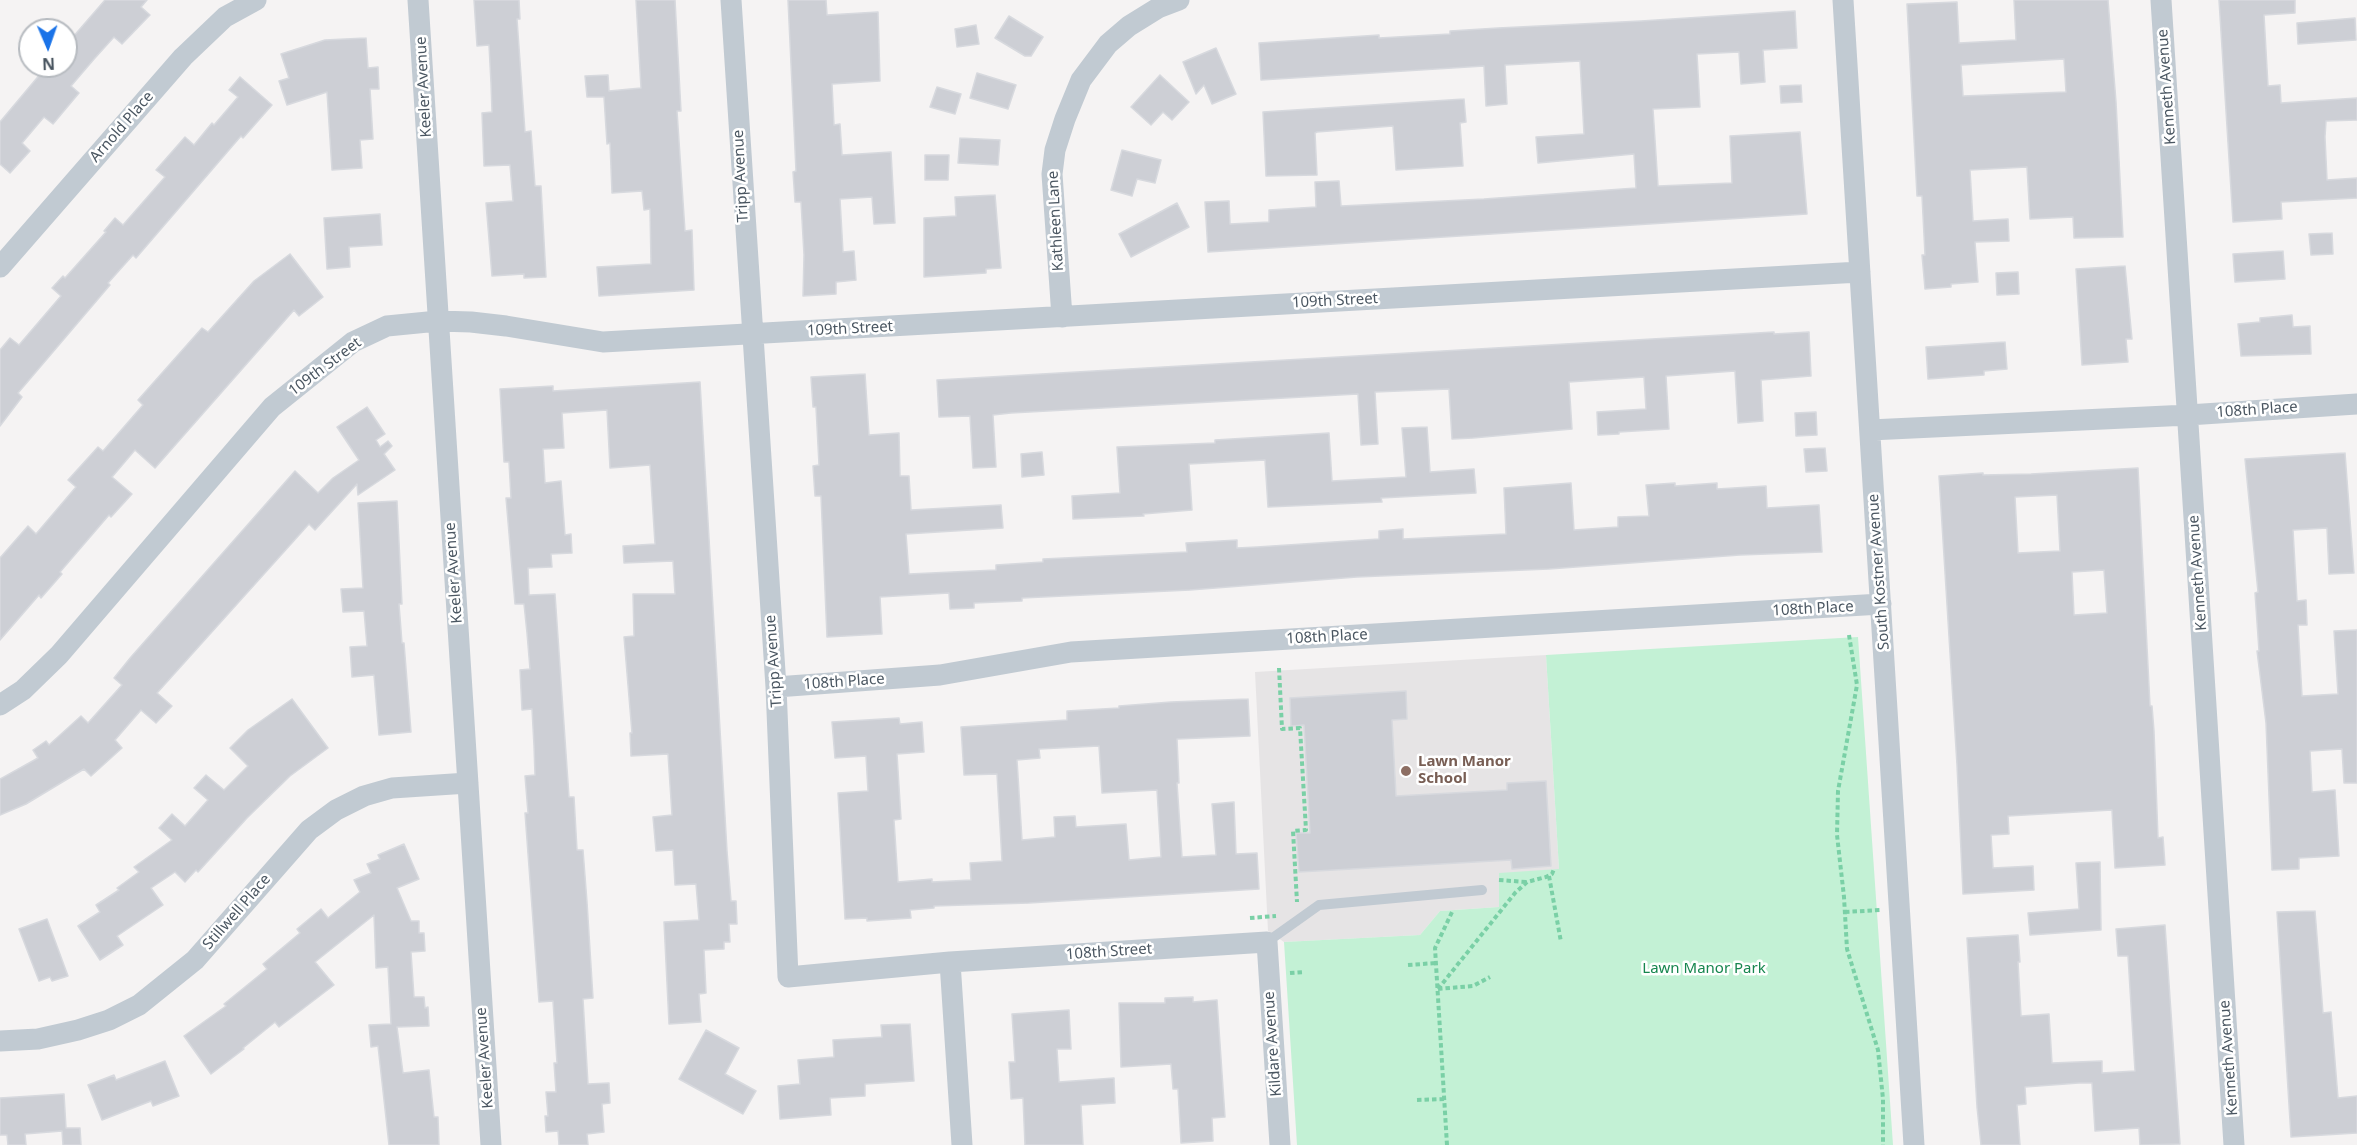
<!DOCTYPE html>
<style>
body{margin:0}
#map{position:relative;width:2357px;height:1145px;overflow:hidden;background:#f5f3f3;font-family:"Noto Sans",sans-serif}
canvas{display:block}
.north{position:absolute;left:18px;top:18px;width:60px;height:60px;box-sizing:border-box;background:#fff;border:2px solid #b7bbc0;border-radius:50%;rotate:178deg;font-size:16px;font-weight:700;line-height:24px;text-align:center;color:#4a5661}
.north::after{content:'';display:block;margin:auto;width:21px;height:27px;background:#1a73e8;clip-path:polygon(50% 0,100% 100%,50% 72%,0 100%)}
</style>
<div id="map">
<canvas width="2357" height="1145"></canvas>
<div class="north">N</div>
</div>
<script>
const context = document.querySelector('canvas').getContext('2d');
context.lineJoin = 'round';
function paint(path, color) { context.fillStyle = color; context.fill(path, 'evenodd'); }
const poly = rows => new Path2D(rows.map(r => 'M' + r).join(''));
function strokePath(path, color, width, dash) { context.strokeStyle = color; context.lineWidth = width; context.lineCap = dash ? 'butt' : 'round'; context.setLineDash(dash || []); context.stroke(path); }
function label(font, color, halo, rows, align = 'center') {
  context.font = font + ' "Noto Sans",sans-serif'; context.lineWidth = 5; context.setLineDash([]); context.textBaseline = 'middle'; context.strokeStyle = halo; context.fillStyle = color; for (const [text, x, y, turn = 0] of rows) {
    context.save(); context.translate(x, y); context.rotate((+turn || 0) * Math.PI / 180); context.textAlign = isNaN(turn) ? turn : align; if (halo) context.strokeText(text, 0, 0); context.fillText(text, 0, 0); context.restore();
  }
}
const education = poly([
 [1546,655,1559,869,1499,907,1440,911,1420,935,1284,942,1268,931,1255,672]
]);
const green = poly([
 [1858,637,1893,1145,1297,1145,1284,942,1420,935,1440,911,1499,907,1499,873,1559,869,1546,655]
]);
const building = poly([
 [105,0,147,0,141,7,150,15,122,44,114,37,95,58,71,86,79,93,53,124,44,117,22,143,30,151,10,173,0,164,0,122,47,66,66,66,66,45,105,0],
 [474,0,519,0,520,19,517,19,525,132,531,131,535,186,541,186,546,277,524,278,524,274,492,276,486,203,513,201,510,165,484,166,482,113,492,112,491,83,489,45,477,46,474,0],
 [636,0,675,0,681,111,677,111,685,231,692,230,694,290,599,296,597,267,651,264,650,209,644,210,642,191,612,193,610,143,607,144,604,97,587,97,585,76,608,75,609,91,641,88,636,0],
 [788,0,826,0,827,15,878,12,880,81,832,84,834,125,840,124,842,155,891,152,895,223,874,224,872,197,840,199,843,252,854,251,856,280,836,282,836,294,803,296,804,255,801,202,795,202,793,172,796,171,788,0],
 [2014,0,2108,0,2116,102,2123,237,2074,238,2073,217,2030,219,2027,167,1970,170,1973,221,2008,219,2009,241,1975,242,1978,282,1951,284,1951,287,1925,289,1922,255,1925,255,1922,196,1917,196,1907,4,1957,2,1959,43,2016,40,2014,0],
 [2064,59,2066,92,1963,96,1961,65,2064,59],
 [2219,0,2295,0,2295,13,2264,15,2268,86,2280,85,2281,103,2357,98,2357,120,2326,121,2325,137,2327,180,2357,178,2357,198,2281,202,2282,219,2233,222,2219,0],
 [1795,11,1797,48,1763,50,1765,82,1741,84,1739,52,1697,54,1700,107,1653,109,1658,186,1732,183,1730,136,1800,132,1807,214,1208,252,1205,202,1229,201,1230,224,1269,222,1269,210,1316,207,1315,182,1339,181,1341,206,1484,199,1636,188,1634,154,1538,163,1536,137,1584,134,1580,61,1505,65,1507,104,1486,106,1484,66,1261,80,1259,43,1379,35,1379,38,1450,34,1450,31,1498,28,1641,21,1795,11],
 [1009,16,1043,37,1031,56,1025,56,995,38,1009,16],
 [2355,18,2356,40,2298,44,2297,23,2355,18],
 [976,25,979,44,957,47,955,29,976,25],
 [366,38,368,68,378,67,379,89,370,89,373,139,360,140,362,168,332,170,327,92,287,105,279,81,289,78,281,54,325,40,366,38],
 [1216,48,1236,94,1212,104,1204,85,1196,94,1183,62,1216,48],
 [977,73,1016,85,1008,109,970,98,977,73],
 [1160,75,1189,102,1172,120,1163,112,1151,125,1131,107,1160,75],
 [240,77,272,105,243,138,241,136,136,258,133,255,108,283,110,285,18,393,22,397,0,426,0,350,10,338,19,345,61,296,52,288,63,276,65,278,106,232,104,231,115,218,123,225,165,177,156,170,185,137,194,145,212,123,214,125,238,97,229,90,240,77],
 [1801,85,1802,102,1781,103,1780,86,1801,85],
 [937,87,961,94,955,114,930,107,937,87],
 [1464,99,1466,122,1460,123,1463,166,1396,170,1393,126,1317,132,1315,133,1317,175,1266,176,1263,112,1464,99],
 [960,138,1000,140,998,165,958,163,960,138],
 [1122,150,1161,160,1155,183,1137,179,1132,196,1111,190,1122,150],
 [925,155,949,155,948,180,925,180,925,155],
 [995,195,1001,268,986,269,986,273,924,277,924,218,956,216,955,197,995,195],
 [1177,203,1189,227,1131,257,1119,234,1177,203],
 [380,214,382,245,349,247,350,267,327,269,324,218,380,214],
 [2332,233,2333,254,2311,255,2309,234,2332,233],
 [2283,251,2285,279,2235,282,2233,254,2283,251],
 [290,254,323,297,299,316,294,310,155,468,135,450,112,477,132,494,111,517,109,515,60,572,62,574,41,598,39,595,0,640,0,558,28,526,36,534,76,487,68,480,98,447,103,451,143,405,138,400,202,328,208,332,254,281,290,254],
 [2125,266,2132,339,2126,339,2128,362,2082,365,2076,269,2125,266],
 [2018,272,2019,294,1997,295,1996,273,2018,272],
 [2292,315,2293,327,2310,326,2311,354,2241,356,2238,324,2260,322,2260,318,2292,315],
 [1774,332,1774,334,1809,332,1811,376,1761,380,1763,421,1738,423,1735,371,1666,376,1669,429,1619,432,1619,434,1598,435,1597,412,1646,409,1644,377,1569,382,1572,429,1473,438,1452,439,1449,389,1375,392,1378,444,1361,445,1358,394,1011,413,993,415,996,467,973,468,970,416,939,417,937,380,1774,332],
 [2005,342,2007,369,1984,371,1984,375,1928,379,1926,347,2005,342],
 [865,374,869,435,899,433,900,476,909,476,911,510,1001,505,1003,528,906,534,909,574,996,570,996,565,1043,562,1043,559,1187,552,1186,543,1237,540,1237,548,1257,547,1379,539,1379,531,1403,529,1403,539,1506,534,1504,488,1571,483,1574,530,1618,527,1618,517,1649,516,1646,485,1675,483,1675,486,1717,483,1717,489,1766,486,1767,508,1819,505,1822,552,1740,555,1549,569,1357,577,1190,590,1022,598,1022,601,974,603,974,608,950,609,949,593,880,597,882,634,827,637,821,496,815,496,813,466,819,465,816,407,813,407,811,377,865,374],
 [700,382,727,851,731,901,736,901,737,924,729,924,730,942,724,942,724,949,704,950,706,993,699,994,701,1022,669,1024,664,922,699,920,696,884,675,885,673,850,656,851,653,817,672,815,668,754,631,756,630,733,632,733,624,637,634,636,633,594,675,594,673,561,624,563,623,546,655,544,650,465,610,468,607,410,562,413,564,448,543,449,545,483,561,481,565,535,571,534,572,553,551,554,552,567,528,568,529,595,555,594,569,797,574,797,577,850,583,850,587,902,593,998,583,999,588,1084,609,1083,610,1103,602,1104,604,1132,587,1134,588,1145,559,1145,558,1131,546,1132,545,1116,548,1116,546,1092,556,1092,554,1063,557,1063,553,1001,539,1002,525,813,528,813,525,776,535,775,534,746,532,709,522,710,520,670,530,669,527,633,524,604,515,604,506,498,511,498,509,462,504,462,500,389,553,386,553,391,700,382],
 [367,407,385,434,376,440,380,447,388,441,392,446,384,454,395,470,358,495,357,484,315,530,309,524,157,693,172,706,156,723,141,710,115,740,122,748,91,776,84,769,26,804,0,815,0,779,38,758,33,750,46,741,49,745,81,716,88,723,122,685,114,678,131,657,295,471,318,493,333,478,359,460,337,427,367,407],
 [1816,412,1817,435,1796,436,1795,413,1816,412],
 [1427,427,1430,472,1474,469,1476,493,1381,498,1382,502,1268,507,1265,460,1189,464,1192,510,1143,514,1144,516,1073,519,1072,496,1120,493,1117,447,1215,443,1215,440,1329,433,1332,481,1406,477,1402,428,1427,427],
 [1825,448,1827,471,1806,472,1804,449,1825,448],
 [1042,452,1044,475,1022,477,1021,454,1042,452],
 [2345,453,2354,573,2329,574,2327,528,2293,530,2297,601,2306,600,2307,625,2298,625,2302,696,2338,694,2334,631,2357,630,2357,783,2344,783,2342,749,2310,751,2312,792,2335,790,2339,856,2299,858,2299,869,2272,870,2266,723,2257,651,2259,651,2255,593,2258,592,2245,459,2345,453],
 [2138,468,2150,706,2152,706,2154,731,2158,838,2163,837,2165,865,2115,868,2112,810,2008,816,2009,834,1991,835,1993,868,2033,866,2034,890,1963,894,1957,765,1939,476,1983,473,1983,475,2031,474,2138,468],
 [2057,495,2060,551,2018,553,2015,497,2057,495],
 [2104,570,2107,613,2074,615,2072,572,2104,570],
 [397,501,402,604,399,604,402,643,404,643,411,732,379,735,374,675,352,677,350,647,367,646,364,611,343,612,341,589,363,588,358,503,397,501],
 [1406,691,1407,719,1392,720,1396,796,1507,790,1507,783,1546,781,1551,866,1512,869,1511,860,1299,872,1296,833,1310,833,1304,725,1291,726,1290,698,1406,691],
 [292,699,328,748,290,776,247,818,198,872,196,870,185,882,175,872,151,888,163,905,117,936,123,945,100,960,78,926,100,912,96,905,119,890,117,888,139,872,134,867,172,840,159,828,172,814,185,826,208,800,194,788,206,775,224,790,248,766,230,748,248,730,292,699],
 [1248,699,1250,736,1177,739,1179,783,1177,783,1182,857,1216,855,1212,804,1234,802,1236,854,1257,853,1259,889,1029,903,934,906,934,908,910,910,911,918,867,921,867,918,845,919,838,793,868,791,866,756,835,758,832,722,899,718,900,724,922,722,924,752,897,754,901,819,894,820,898,882,932,879,932,882,971,880,970,863,1002,861,997,774,964,775,961,727,1067,720,1067,711,1119,708,1119,706,1171,702,1248,699],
 [1099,746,1102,793,1157,790,1161,857,1129,860,1126,824,1076,827,1075,816,1054,817,1055,837,1022,840,1017,760,1040,758,1039,749,1099,746],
 [404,844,419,879,397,888,411,921,419,921,419,933,424,933,425,951,411,952,414,997,424,997,425,1008,428,1007,429,1026,397,1027,403,1073,429,1070,434,1117,438,1117,439,1145,389,1145,378,1046,371,1047,369,1025,391,1024,388,967,376,968,374,915,315,962,334,985,279,1027,275,1022,243,1048,244,1049,211,1074,184,1036,226,1006,224,1004,267,969,263,964,300,933,297,929,321,909,328,918,360,892,354,880,371,873,367,864,380,859,378,855,404,844],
 [2100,862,2101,930,2030,935,2028,913,2079,909,2076,863,2100,862],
 [2315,911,2323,1013,2331,1012,2338,1098,2357,1096,2357,1133,2291,1137,2277,912,2315,911],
 [47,919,68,976,52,981,50,977,39,981,19,929,47,919],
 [2165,925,2180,1144,2140,1145,2139,1128,2095,1131,2092,1083,2079,1083,2025,1087,2026,1104,2017,1105,2020,1145,1981,1145,1977,1107,1967,938,2018,935,2020,962,2018,962,2021,1016,2049,1014,2052,1063,2102,1061,2102,1073,2135,1071,2128,956,2118,956,2116,929,2165,925],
 [1193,997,1193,1002,1217,1000,1225,1117,1212,1118,1213,1141,1181,1143,1178,1089,1173,1089,1171,1064,1121,1067,1119,1003,1165,1003,1165,998,1193,997],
 [1069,1010,1071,1049,1057,1049,1059,1082,1114,1078,1115,1103,1081,1105,1083,1145,1025,1145,1023,1098,1011,1099,1009,1062,1015,1062,1012,1014,1069,1010],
 [910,1024,914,1081,865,1084,865,1096,830,1098,831,1115,780,1119,778,1086,800,1084,798,1060,834,1057,833,1040,882,1037,881,1025,910,1024],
 [706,1030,739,1048,725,1074,756,1091,743,1114,679,1079,706,1030],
 [165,1061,179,1096,153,1106,151,1101,102,1120,88,1085,114,1075,116,1080,165,1061],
 [64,1094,66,1128,80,1128,81,1145,63,1145,62,1131,25,1134,26,1145,8,1145,7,1135,0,1135,0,1098,64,1094]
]);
const path = poly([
 [1849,635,1857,685,1838,791,1837,835,1844,897,1847,949,1878,1050,1883,1099,1883,1145],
 [1279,668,1282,729,1300,728,1306,830,1293,831,1297,902],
 [1549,876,1561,942],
 [1499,880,1526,882],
 [1845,912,1880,910],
 [1250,918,1276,916],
 [1408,965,1436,963],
 [1290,973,1304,972],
 [1438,989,1515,893,1527,882,1546,877,1552,874,1554,869],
 [1438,989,1473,986,1490,977],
 [1417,1100,1444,1099],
 [1447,1145,1435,948,1453,910]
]);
const service = poly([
 [1267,942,1319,905,1482,890]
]);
const minor = poly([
 [418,0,491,1145],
 [731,0,776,687,788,977,950,962,1267,942,1280,1145],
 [1843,0,1914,1145],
 [2161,0,2234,1145],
 [0,267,183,57,225,17,256,0],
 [1062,317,1052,174,1055,150,1065,119,1081,80,1108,44,1129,26,1158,8,1179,0],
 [1870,430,2188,415,2357,404],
 [776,687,940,675,1071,652,1881,604],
 [0,705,23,690,59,655,272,407,353,342,387,326,438,321,471,322,506,326,603,342,1860,272],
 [950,962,962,1145],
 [0,1041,38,1039,78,1030,109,1020,139,1005,195,960,309,830,336,810,364,796,392,788,468,783]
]);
const markers = [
 [1406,771,6,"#8d6e63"]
];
const streetNames = [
 ["Keeler Avenue",424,87,-93],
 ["Kenneth Avenue",2167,87,-94],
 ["Arnold Place",122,127,-49],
 ["Tripp Avenue",741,176,-93],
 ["Kathleen Lane",1056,221,-93],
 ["109th Street",1335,301,-3],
 ["109th Street",850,329,-3],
 ["109th Street",325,367,-37],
 ["108th Place",2257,410,-4],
 ["South Kostner Avenue",1879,572,-94],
 ["Keeler Avenue",454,573,-94],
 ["Kenneth Avenue",2198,573,-94],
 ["108th Place",1813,609,-3],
 ["108th Place",1327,637,-3],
 ["Tripp Avenue",774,661,-94],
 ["108th Place",844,682,-4],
 ["Stillwell Place",237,912,-49],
 ["108th Street",1109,952,-4],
 ["Kildare Avenue",1273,1044,-94],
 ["Keeler Avenue",485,1058,-94],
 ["Kenneth Avenue",2229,1058,-94]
];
const educationNames = [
 ["Lawn Manor",1418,762],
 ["School",1418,779]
];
const parkNames = [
 ["Lawn Manor Park",1704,969]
];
paint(education, '#e6e4e5');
paint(green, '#c3f1d5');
paint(building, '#cdcfd5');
strokePath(building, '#d7d9de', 1.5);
strokePath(path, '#7ad0a6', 4, [4.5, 3]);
strokePath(service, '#c1cad2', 10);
strokePath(minor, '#c1cad2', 21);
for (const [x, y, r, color] of markers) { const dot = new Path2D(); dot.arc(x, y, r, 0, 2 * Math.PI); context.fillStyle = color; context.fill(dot); strokePath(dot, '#fff', 2); }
label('15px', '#4a5661', '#fff', streetNames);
label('bold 15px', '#785e54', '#fff', educationNames, 'left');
label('15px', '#17864f', '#fff', parkNames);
</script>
